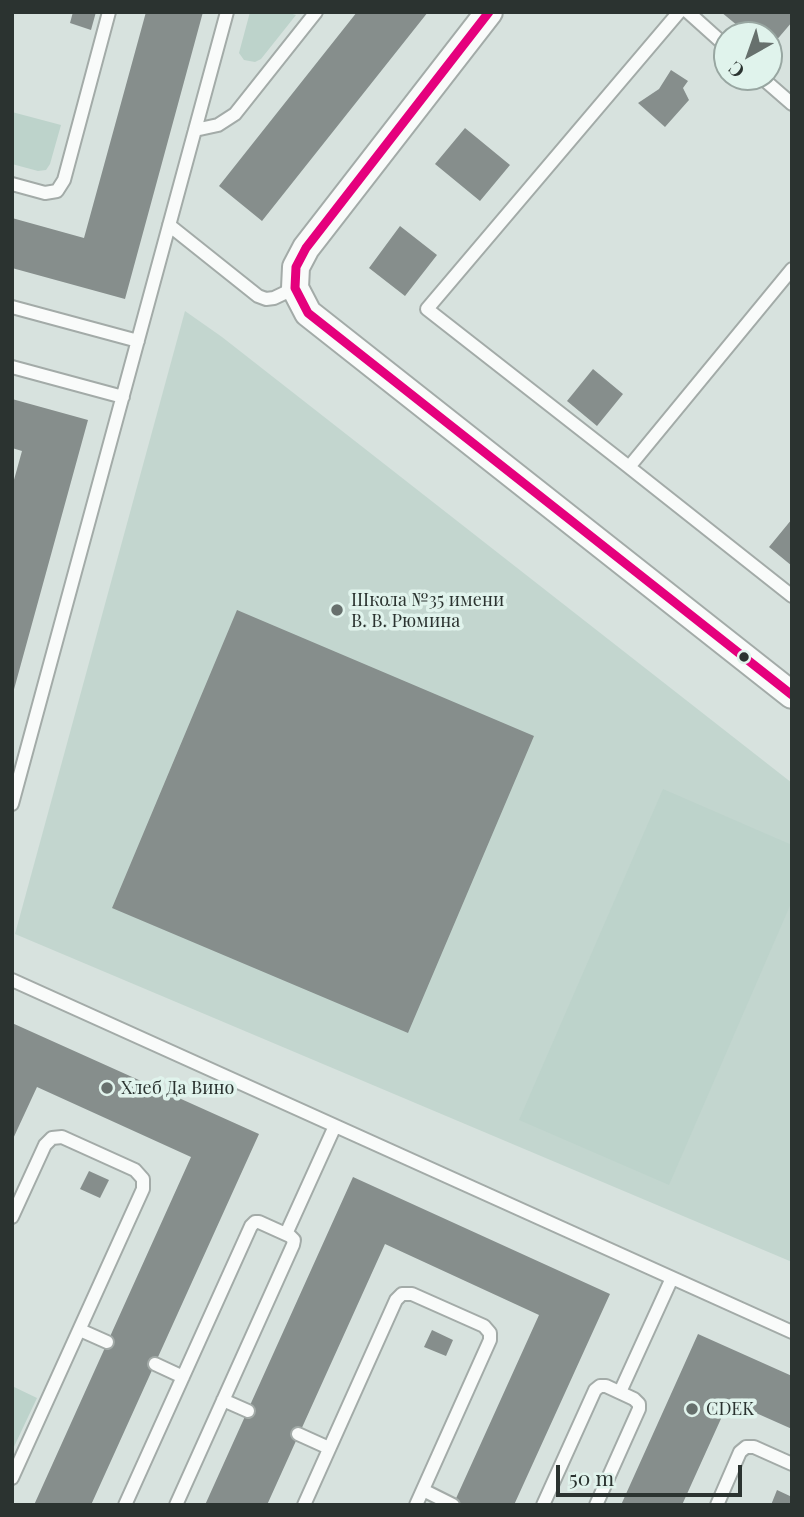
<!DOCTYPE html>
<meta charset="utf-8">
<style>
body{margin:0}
#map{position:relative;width:804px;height:1517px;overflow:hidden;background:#d7e2de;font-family:"Playfair Display",serif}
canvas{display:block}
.frame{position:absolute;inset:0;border:14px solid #2b3330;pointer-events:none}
.north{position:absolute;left:713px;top:21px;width:70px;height:70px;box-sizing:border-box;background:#e0f3ec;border:2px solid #98a6a1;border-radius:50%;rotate:220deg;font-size:19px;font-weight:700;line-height:28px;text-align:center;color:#2b3330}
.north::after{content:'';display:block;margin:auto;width:24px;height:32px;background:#67706d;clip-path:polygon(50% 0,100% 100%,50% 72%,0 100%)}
.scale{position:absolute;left:556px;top:1465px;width:186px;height:32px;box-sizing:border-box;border:4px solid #2b3330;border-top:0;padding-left:9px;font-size:21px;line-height:24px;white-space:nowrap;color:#2b3330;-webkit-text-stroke:5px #e0f3ec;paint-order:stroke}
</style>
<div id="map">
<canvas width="804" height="1517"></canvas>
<div class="frame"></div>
<div class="north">С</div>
<div class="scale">50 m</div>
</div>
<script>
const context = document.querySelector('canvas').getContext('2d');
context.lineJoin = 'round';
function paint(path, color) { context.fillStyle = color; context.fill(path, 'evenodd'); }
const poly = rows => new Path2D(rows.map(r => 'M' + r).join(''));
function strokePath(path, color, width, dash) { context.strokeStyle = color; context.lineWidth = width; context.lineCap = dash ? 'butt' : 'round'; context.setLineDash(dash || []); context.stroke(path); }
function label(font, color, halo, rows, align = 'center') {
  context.font = font + ' "Playfair Display",serif'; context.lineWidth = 7; context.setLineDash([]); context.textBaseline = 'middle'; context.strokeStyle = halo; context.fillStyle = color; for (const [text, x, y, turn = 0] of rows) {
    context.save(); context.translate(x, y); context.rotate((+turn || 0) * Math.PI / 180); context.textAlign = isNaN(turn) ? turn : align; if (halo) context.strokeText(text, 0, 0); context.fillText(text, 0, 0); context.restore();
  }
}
const built = poly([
 [185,311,222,337,792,783,792,1262,15,934]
]);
const green = poly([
 [250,12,285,12,296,15,261,59,255,62,244,60,239,53],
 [12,112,61,125,50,164,46,170,38,171,12,164],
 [663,789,792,845,792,901,669,1185,519,1120],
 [12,1386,37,1398,12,1451]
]);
const building = poly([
 [73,12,96,12,91,30,70,23],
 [146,12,203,12,125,299,12,268,12,218,84,238],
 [357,12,428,12,262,221,219,186],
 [721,12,792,12,792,22,769,49,769,35,749,35],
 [671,70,688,81,683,88,689,100,665,127,638,103,659,89],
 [465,128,510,165,480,201,435,164],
 [400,226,437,255,405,296,369,268],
 [593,369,623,394,597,426,567,401],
 [12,399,88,420,13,693,12,487,22,451,12,448],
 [792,519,792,566,769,547],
 [237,610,534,736,408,1033,112,908],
 [12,1023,259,1134,91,1505,34,1505,191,1157,37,1087,12,1141],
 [89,1171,109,1180,100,1198,80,1189],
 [353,1177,610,1294,514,1505,453,1505,539,1315,385,1244,267,1505,205,1505],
 [432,1330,453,1340,446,1356,424,1347],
 [698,1334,792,1376,792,1429,729,1401,682,1505,621,1505],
 [777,1490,792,1497,792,1505,771,1505]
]);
const service = poly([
 [679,12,427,309,629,467,792,269],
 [688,12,727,47],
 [761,77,792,104],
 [195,130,218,125,235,114,316,12],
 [12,184,45,193,57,191,64,180,109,12],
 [169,225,258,296,266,299,274,298,295,288],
 [12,307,138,341],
 [12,367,123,397],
 [629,467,792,596],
 [12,804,227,12],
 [12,980,792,1332],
 [12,1217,45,1145,52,1138,62,1137,93,1151,135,1170,143,1179,143,1189,12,1478],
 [286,1234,335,1126],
 [80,1330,107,1342],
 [155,1364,183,1377],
 [620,1392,672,1278],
 [223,1400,248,1411],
 [298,1434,329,1448],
 [423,1490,453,1505],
 [125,1505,251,1226,255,1222,259,1222,290,1236,294,1240,293,1245,176,1505],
 [304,1505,396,1300,402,1294,412,1294,484,1326,490,1333,490,1340,416,1505],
 [543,1505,595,1390,600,1386,606,1386,634,1399,639,1404,639,1409,596,1505],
 [717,1505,740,1452,746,1447,754,1447,792,1464]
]);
const minor = poly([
 [489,12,306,248,296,267,295,288,308,313,792,695]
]);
const bus1 = poly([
 [489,12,306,248,296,267,295,288,308,313,792,695]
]);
const markers = [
 [337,610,7,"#67706d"],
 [744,657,6,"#2b3330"],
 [107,1088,7,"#67706d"],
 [692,1409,7,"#67706d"]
];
const poiNames = [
 ["Школа №35 имени",351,600],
 ["В. В. Рюмина",351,621],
 ["Хлеб Да Вино",121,1088],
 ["CDEK",706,1409]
];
paint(built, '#c3d6cf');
paint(green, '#bdd3cb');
paint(building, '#868e8c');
strokePath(service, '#a3aba8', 16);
strokePath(minor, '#a3aba8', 30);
strokePath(service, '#f9fbfa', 12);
strokePath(minor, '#f9fbfa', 26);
strokePath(bus1, '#e5007d', 9);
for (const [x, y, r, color] of markers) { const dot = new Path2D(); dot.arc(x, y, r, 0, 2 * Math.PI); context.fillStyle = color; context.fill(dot); strokePath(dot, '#e0f3ec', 2.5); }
label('18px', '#2b3330', '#e0f3ec', poiNames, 'left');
</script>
